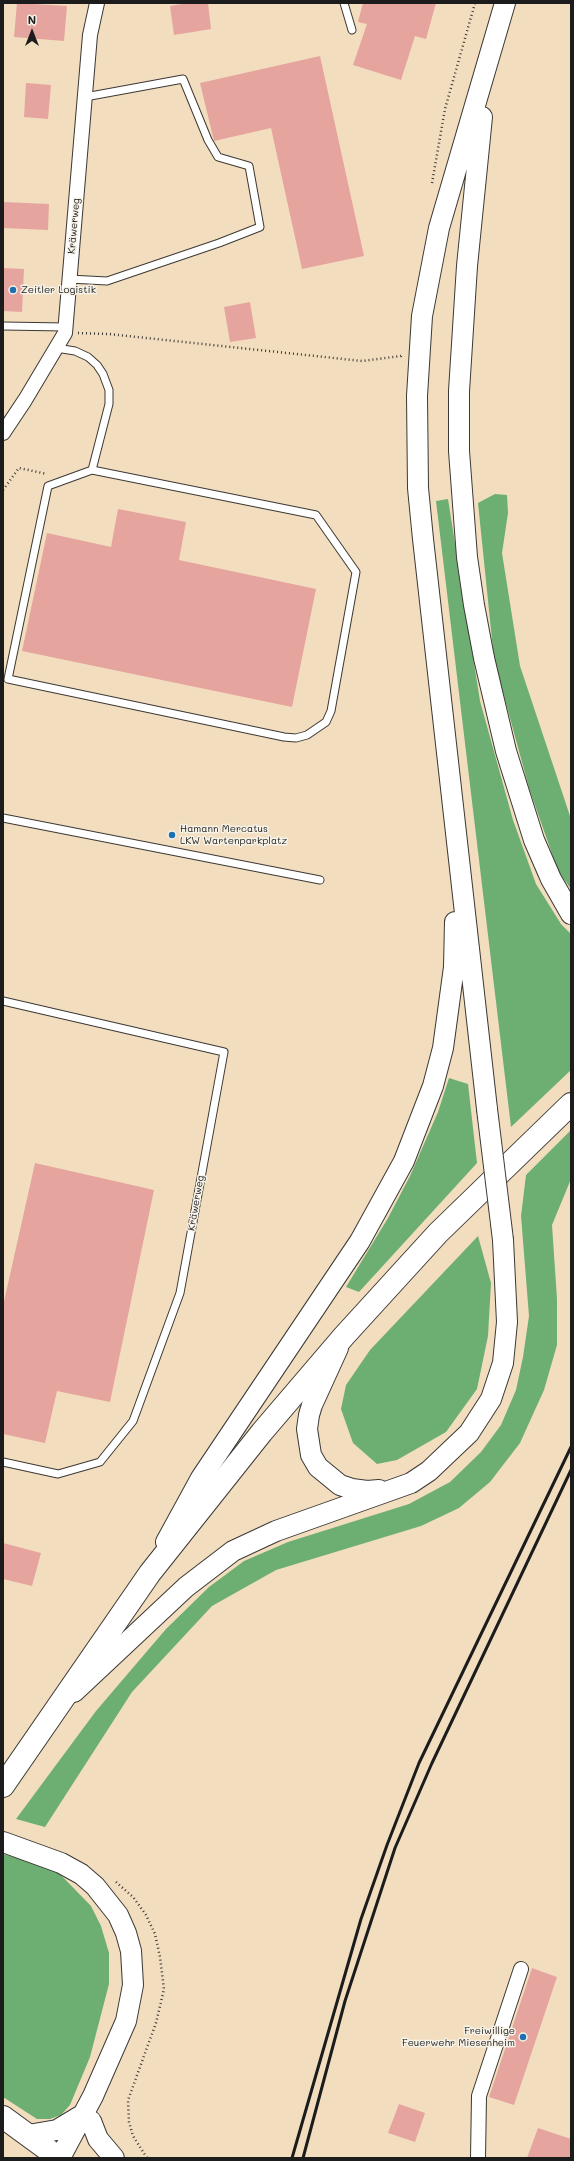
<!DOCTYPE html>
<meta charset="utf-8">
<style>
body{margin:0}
#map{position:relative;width:574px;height:2161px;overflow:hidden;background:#f2ddbf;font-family:Mali,sans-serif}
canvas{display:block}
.frame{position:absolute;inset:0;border:4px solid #1c1c1c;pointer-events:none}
.north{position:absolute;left:12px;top:12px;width:40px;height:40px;-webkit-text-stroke:3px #f7f3e8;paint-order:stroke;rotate:0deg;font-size:11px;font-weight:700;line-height:16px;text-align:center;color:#1c1c1c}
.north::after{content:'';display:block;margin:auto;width:14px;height:18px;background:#1c1c1c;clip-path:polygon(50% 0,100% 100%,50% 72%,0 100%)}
</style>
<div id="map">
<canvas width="574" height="2161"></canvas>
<div class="frame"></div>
<div class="north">N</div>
</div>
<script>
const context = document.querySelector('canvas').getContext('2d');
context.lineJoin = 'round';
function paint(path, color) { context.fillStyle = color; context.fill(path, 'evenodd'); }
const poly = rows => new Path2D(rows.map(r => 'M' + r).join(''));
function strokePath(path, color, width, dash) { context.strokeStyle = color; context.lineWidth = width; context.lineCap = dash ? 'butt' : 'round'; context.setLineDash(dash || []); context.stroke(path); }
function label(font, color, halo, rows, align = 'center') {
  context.font = font + ' Mali,sans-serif'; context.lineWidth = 3; context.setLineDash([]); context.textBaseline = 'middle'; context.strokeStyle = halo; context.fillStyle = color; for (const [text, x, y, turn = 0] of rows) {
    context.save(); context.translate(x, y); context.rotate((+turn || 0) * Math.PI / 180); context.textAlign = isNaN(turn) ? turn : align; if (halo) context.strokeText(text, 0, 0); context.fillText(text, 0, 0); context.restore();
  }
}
const forest = poly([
 [495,494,507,495,508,513,502,553,520,666,571,819,571,889,558,871,529,788,494,659,478,503],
 [448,499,480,701,513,820,536,884,561,924,571,934,571,1070,511,1127,436,501],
 [449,1078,468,1084,477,1163,359,1292,346,1287,388,1218,410,1176,438,1112],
 [571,1130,571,1179,552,1225,557,1299,557,1345,544,1390,520,1443,490,1482,459,1508,421,1526,276,1570,212,1606,132,1692,45,1827,16,1819,96,1711,166,1629,209,1587,244,1561,288,1542,409,1504,450,1482,481,1452,501,1425,516,1390,523,1357,529,1316,521,1216,526,1175],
 [478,1236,491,1283,488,1336,477,1389,446,1432,397,1460,377,1464,353,1443,341,1409,346,1385,370,1350],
 [3,1854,55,1869,91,1906,101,1926,109,1953,109,1984,90,2057,70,2105,61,2115,50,2119,37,2119,3,2097]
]);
const building = poly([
 [17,3,67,6,64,41,14,37],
 [188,3,208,3,211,29,174,35,170,6],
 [363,3,436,3,426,39,415,36,401,80,353,65,367,24,358,22],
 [320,56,364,256,302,269,271,128,214,141,200,83],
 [26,83,51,85,48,119,24,117],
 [3,202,49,204,48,230,3,228],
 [3,268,24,269,22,312,3,311],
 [250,302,256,338,230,342,224,307],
 [118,509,186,522,179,560,316,589,292,707,22,651,47,533,111,547],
 [35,1163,154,1190,110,1402,57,1391,45,1443,3,1434,3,1306],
 [3,1543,41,1553,32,1586,3,1579],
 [532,1968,557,1977,514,2105,489,2097],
 [399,2104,425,2113,415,2142,388,2133],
 [538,2128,571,2139,571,2158,527,2158]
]);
const path = poly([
 [432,183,445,109,475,3],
 [78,333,109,334,362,361,401,356,402,354],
 [3,490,19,468,47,474],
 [116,1882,133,1897,146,1915,155,1934,160,1957,164,1989,156,2023,128,2100,129,2122,133,2136,147,2158]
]);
const lane = poly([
 [344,3,352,30],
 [69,279,107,281,219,243,260,227,249,166,218,157,208,140,183,79,85,97],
 [3,326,65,327],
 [56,348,75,351,88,357,97,365,103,374,109,390,109,404,92,470,48,486,8,679,284,737,296,738,307,735,326,722,331,711,356,572,316,515,92,470],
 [3,818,320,880],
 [3,1001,224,1052,180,1293,133,1421,100,1462,58,1474,3,1462]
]);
const street = poly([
 [3,433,25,400,65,333,90,35,97,3],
 [478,2158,479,2096,521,1969]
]);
const secondary = poly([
 [482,117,467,266,459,391,459,451,467,557,474,605,484,658,506,751,534,840,551,879,571,914],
 [487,1109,423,539,418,488,417,396,422,316,439,228,505,3],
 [338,1348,312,1405,309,1415,307,1429,311,1455,318,1467,340,1485,352,1489,367,1491,379,1490],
 [166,1542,201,1478,360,1241,404,1161,433,1086,443,1048,454,967,455,922],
 [74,1692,186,1587,233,1551,276,1531,411,1483,429,1471,469,1433,491,1399,503,1363,507,1322,503,1240],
 [3,1842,61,1863,81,1874,95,1886,118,1915,126,1933,131,1951,133,1985,126,2021,93,2096,60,2158],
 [91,2121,98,2139,114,2158],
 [28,2135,57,2130,82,2115]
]);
const primary = poly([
 [3,1786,150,1573,262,1432,344,1336,438,1233,571,1104],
 [3,2117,59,2158]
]);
const rail = poly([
 [292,2158,361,1919,387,1845,419,1763,571,1447],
 [303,2158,345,2001,395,1848,432,1763,571,1470]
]);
const secondaryBridge = poly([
 [487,1109,503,1240]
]);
const markers = [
 [13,290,4,"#1f6fb2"],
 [172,835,4,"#1f6fb2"],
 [523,2037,4,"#1f6fb2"]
];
const streetNames = [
 ["Kräwerweg",74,226,-85],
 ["Kräwerweg",196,1203,-80]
];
const poiNames = [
 ["Zeitler Logistik",21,290],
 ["Hamann Mercatus",180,829],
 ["LKW Wartenparkplatz",180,841],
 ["Freiwillige",515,2031,"right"],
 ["Feuerwehr Miesenheim",515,2043,"right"]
];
paint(forest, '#6daf72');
paint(building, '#e6a49e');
strokePath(lane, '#3c3934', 9);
strokePath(street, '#3c3934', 16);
strokePath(secondary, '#3c3934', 22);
strokePath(primary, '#3c3934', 24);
strokePath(path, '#3c3934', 2.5, [1, 3]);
strokePath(lane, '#fff', 7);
strokePath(street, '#fff', 14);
strokePath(secondary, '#fff', 20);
strokePath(primary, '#fff', 22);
strokePath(rail, '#1c1c1c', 3);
strokePath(secondaryBridge, '#3c3934', 22, []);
strokePath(secondaryBridge, '#fff', 20);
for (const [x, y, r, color] of markers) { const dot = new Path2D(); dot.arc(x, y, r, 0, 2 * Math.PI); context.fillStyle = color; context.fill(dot); strokePath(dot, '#f7f3e8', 1.5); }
label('10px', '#1c1c1c', '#f7f3e8', streetNames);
label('10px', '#1c1c1c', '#f7f3e8', poiNames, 'left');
</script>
